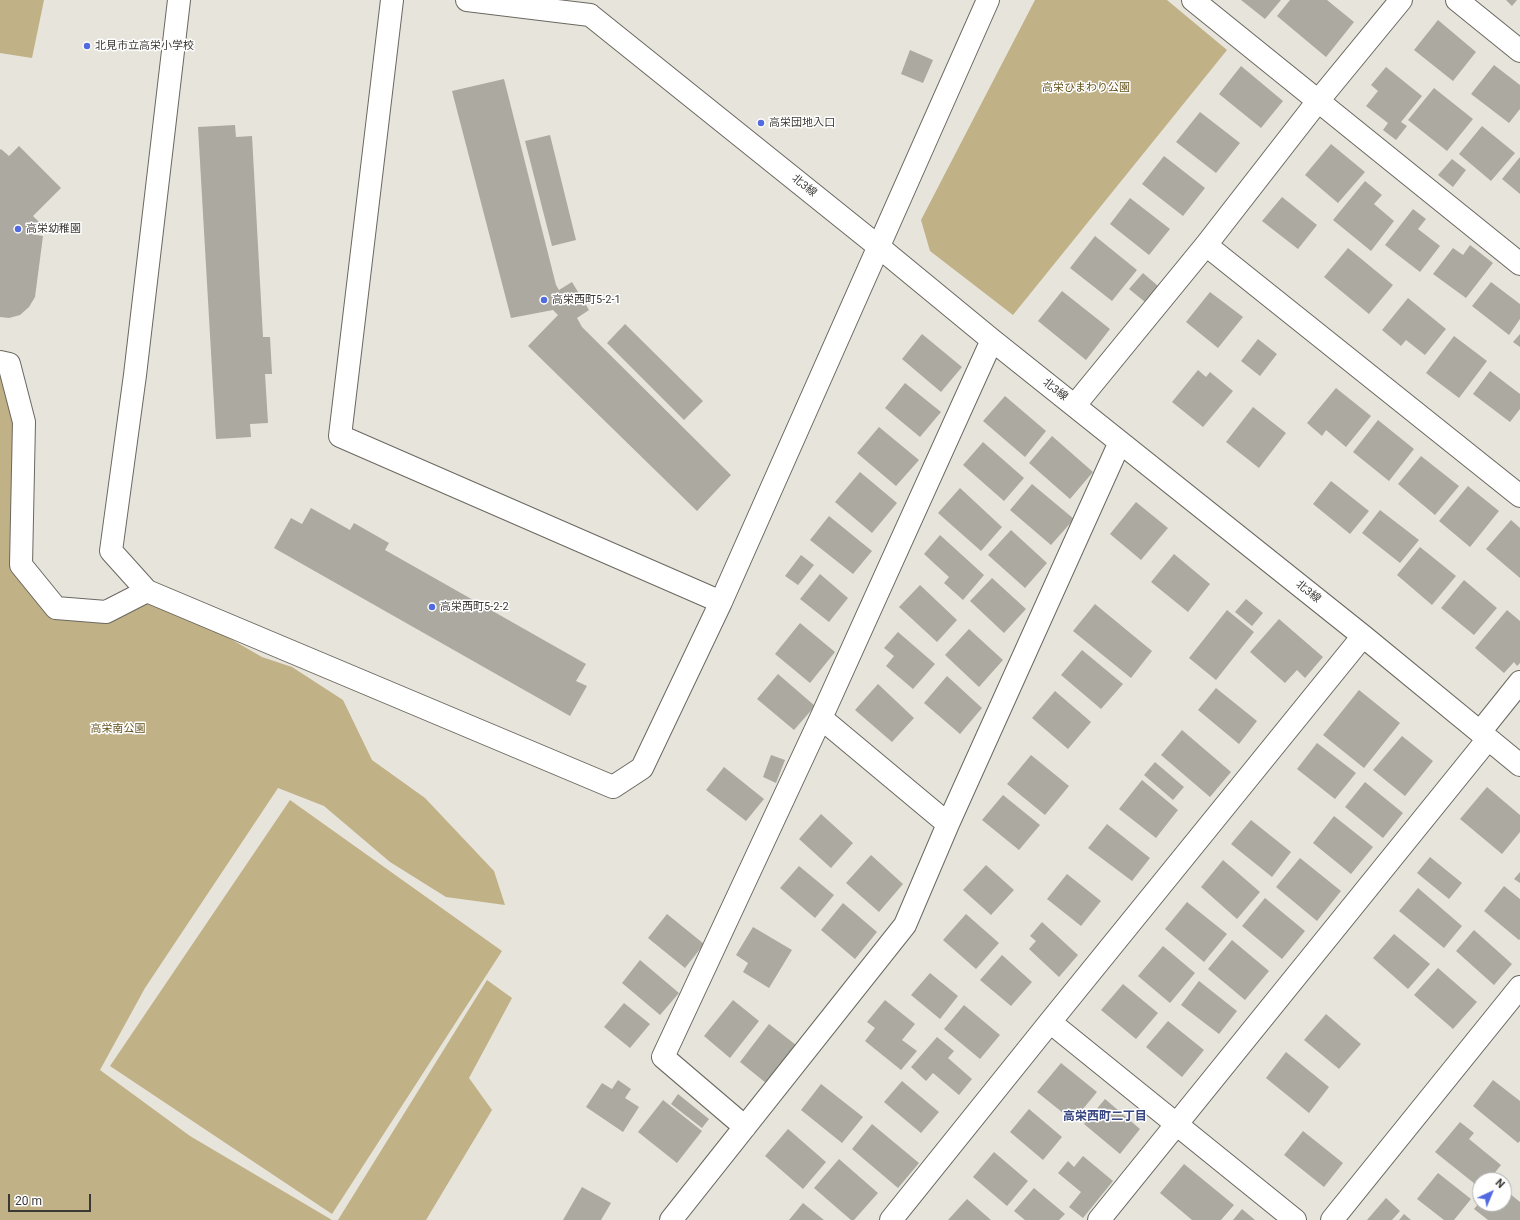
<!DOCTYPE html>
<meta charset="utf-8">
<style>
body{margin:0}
#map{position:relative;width:1520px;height:1220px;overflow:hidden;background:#e7e4db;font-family:Roboto,sans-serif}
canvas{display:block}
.north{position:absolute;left:1472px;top:1172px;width:40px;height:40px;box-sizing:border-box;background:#fff;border:1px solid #b0b0af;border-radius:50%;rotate:44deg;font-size:11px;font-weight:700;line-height:16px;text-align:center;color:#3a3936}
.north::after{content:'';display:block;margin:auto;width:14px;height:18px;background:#526ae0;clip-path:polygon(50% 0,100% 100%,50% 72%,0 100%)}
.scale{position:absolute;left:8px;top:1194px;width:83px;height:18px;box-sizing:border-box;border:2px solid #3a3936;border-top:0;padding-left:5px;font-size:12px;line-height:14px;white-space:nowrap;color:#3a3936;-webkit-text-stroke:3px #fff;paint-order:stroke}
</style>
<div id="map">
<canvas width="1520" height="1220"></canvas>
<div class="north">N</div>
<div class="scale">20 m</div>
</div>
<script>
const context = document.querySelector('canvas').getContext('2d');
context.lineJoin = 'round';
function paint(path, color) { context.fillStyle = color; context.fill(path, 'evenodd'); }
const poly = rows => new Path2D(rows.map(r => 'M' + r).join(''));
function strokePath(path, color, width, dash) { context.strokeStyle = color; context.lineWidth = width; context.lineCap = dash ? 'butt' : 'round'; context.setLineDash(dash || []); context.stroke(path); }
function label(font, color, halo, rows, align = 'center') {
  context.font = font + ' Roboto,"Noto Sans JP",sans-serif'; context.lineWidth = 3; context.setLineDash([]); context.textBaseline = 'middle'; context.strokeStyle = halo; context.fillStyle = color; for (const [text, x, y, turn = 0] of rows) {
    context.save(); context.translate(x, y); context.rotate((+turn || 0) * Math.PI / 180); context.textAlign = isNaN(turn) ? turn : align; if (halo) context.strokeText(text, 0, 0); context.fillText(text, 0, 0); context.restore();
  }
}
const green = poly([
 [0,0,44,0,32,58,0,53],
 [1035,0,1167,0,1227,50,1013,315,930,251,921,220],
 [0,362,24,422,21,565,54,606,106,612,147,591,262,657,292,667,343,700,372,760,425,798,494,871,505,905,446,897,390,862,324,806,278,788,145,988,100,1070,190,1136,332,1220,0,1220],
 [290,800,502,951,332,1214,110,1066],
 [487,980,512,998,469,1078,492,1110,426,1220,338,1220]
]);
const building = poly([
 [1241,0,1281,0,1265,19],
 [1290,0,1327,0,1354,22,1326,57,1277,16],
 [1506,0,1517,0,1512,6],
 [1438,20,1476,52,1453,81,1414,50],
 [910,50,933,60,923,83,901,74],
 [1494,65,1520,85,1520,109,1509,123,1471,94],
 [1241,66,1283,101,1261,128,1219,94],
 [1386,67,1422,96,1401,122,1407,126,1396,140,1383,130,1388,123,1366,106,1378,91,1371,85],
 [504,79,556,285,559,290,572,282,589,310,577,318,582,327,731,475,697,511,528,346,558,315,553,310,511,318,452,91],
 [1434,88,1473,119,1447,151,1408,120],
 [1200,112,1240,143,1216,173,1176,142],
 [235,125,236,137,252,136,263,337,270,337,272,374,265,374,268,423,250,424,251,437,216,439,198,127],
 [1482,126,1515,153,1491,181,1459,154],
 [550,135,576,240,552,246,525,141],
 [1331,144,1365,172,1338,203,1305,175],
 [19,146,61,188,33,216,41,224,31,234,43,236,35,297,29,307,20,315,9,318,0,317,0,150,1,149,9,156],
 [1164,156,1205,188,1183,216,1142,184],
 [1520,157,1520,194,1502,179],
 [1452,159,1466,170,1453,187,1438,175],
 [1365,181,1382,195,1374,204,1394,221,1371,251,1333,220],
 [1282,197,1317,225,1298,249,1262,221],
 [1130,198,1170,229,1149,255,1110,224],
 [1413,209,1426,219,1418,229,1440,246,1420,272,1385,245],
 [1095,236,1137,270,1112,301,1070,268],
 [1470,245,1493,263,1466,298,1433,274,1453,248,1463,255],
 [1348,248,1393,285,1369,314,1324,277],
 [1143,273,1158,286,1145,302,1129,289],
 [1491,282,1520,304,1520,319,1509,335,1472,306],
 [1062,291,1110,329,1086,360,1038,321],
 [1210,292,1243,317,1218,348,1186,322],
 [1408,298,1446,329,1425,355,1406,340,1401,346,1382,330],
 [625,324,703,401,684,420,607,343],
 [922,334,962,367,941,392,902,359],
 [1520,334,1520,347,1513,342],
 [1454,336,1487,361,1459,398,1426,373],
 [1258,339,1277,354,1260,376,1241,361],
 [1198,370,1206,377,1210,372,1233,391,1203,427,1172,402],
 [1490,371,1520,394,1520,409,1510,422,1473,394],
 [905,383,941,412,920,437,885,408],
 [1336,388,1371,416,1346,447,1326,430,1322,436,1307,423],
 [1005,396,1046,431,1025,457,983,421],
 [1253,407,1286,433,1259,468,1226,442],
 [1378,420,1414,449,1389,481,1353,452],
 [879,427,919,460,896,486,857,453],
 [1052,436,1093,472,1070,499,1029,463],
 [983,442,1024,478,1004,501,963,465],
 [1421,456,1459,486,1435,515,1398,484],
 [860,472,897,503,872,533,835,502],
 [1331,481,1369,511,1350,534,1313,504],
 [1032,484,1074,519,1051,545,1010,510],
 [1468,486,1499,511,1470,547,1439,521],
 [960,488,1002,527,981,551,938,513],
 [1136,502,1168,528,1141,560,1110,534],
 [311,508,350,530,354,523,389,543,385,550,586,664,576,681,587,686,570,716,274,548,291,518,302,524],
 [1380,510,1419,540,1400,563,1362,533],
 [829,516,872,551,853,574,810,540],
 [1511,520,1520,528,1520,578,1486,549],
 [1011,530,1047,563,1025,588,988,555],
 [940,535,984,575,963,600,944,583,949,577,924,554],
 [1420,547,1456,576,1432,605,1397,575],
 [1174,554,1210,584,1188,612,1151,582],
 [801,555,814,565,798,585,785,576],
 [820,574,848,598,829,622,800,599],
 [992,578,1026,609,1004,633,970,601],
 [1464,580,1497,608,1474,635,1441,608],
 [920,585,957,620,937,642,899,607],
 [1246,599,1263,613,1252,626,1235,612],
 [1095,604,1152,651,1131,678,1073,631],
 [1227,610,1254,632,1216,680,1189,658],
 [1507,610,1520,621,1520,663,1517,666,1514,662,1504,673,1475,648],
 [1279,619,1323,657,1305,678,1297,670,1285,683,1250,652],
 [800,623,835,652,810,683,775,654],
 [969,629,1003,660,979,687,945,655],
 [898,632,935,664,913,689,886,666,894,656,884,648],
 [1082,650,1123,684,1101,709,1061,675],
 [778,674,815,706,794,730,757,699],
 [947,676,982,708,960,734,924,703],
 [878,684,914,718,892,742,855,710],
 [1216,688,1257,721,1239,744,1198,710],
 [1359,690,1400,723,1364,768,1323,735],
 [1055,691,1091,722,1068,749,1032,718],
 [1182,730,1231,772,1210,797,1161,755],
 [1402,736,1433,761,1405,796,1373,770],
 [1317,743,1356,773,1335,799,1297,769],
 [771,755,785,760,776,783,763,777],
 [1031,755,1069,786,1045,815,1007,784],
 [1155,762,1184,787,1173,800,1144,775],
 [724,767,764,799,746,821,706,790],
 [1142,780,1178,810,1156,838,1119,809],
 [1365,782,1403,813,1383,838,1345,807],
 [1487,787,1520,815,1520,832,1502,854,1460,819],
 [1003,795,1040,825,1019,850,982,820],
 [821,814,853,843,831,868,799,839],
 [1334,816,1373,847,1351,874,1313,843],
 [1251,820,1291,852,1272,877,1231,844],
 [1107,824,1150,858,1132,881,1088,848],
 [871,855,903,884,879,912,846,883],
 [1430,857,1462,883,1449,899,1417,873],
 [1300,858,1341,891,1317,921,1276,887],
 [1223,860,1260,892,1237,919,1201,887],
 [986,865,1014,890,991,915,963,890],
 [799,866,834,895,815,918,780,888],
 [1520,872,1520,883,1514,879],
 [1067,874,1101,901,1081,926,1047,899],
 [1504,886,1520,899,1520,939,1519,940,1484,911],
 [1418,888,1462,926,1444,948,1399,911],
 [1265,898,1305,931,1282,959,1242,926],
 [1187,902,1227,934,1204,962,1165,929],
 [843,903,877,932,855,959,821,930],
 [667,914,704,944,685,968,648,938],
 [966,914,999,943,976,969,943,940],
 [1042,922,1078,955,1059,977,1029,949,1036,941,1030,936],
 [753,927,792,950,769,988,743,972,748,963,736,955],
 [1474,930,1512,964,1494,985,1456,951],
 [1394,934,1430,964,1408,989,1373,958],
 [1232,940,1269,971,1245,1000,1208,969],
 [1163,946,1195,973,1170,1003,1138,976],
 [1002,955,1032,982,1011,1006,980,980],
 [640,960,679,993,660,1015,622,983],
 [1438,968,1477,1002,1453,1029,1414,995],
 [930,973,958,996,940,1019,911,995],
 [1199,981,1237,1011,1219,1034,1181,1005],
 [1123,984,1158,1013,1136,1039,1101,1010],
 [733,1000,759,1021,730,1058,704,1036],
 [885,1000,915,1024,902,1040,917,1051,901,1070,865,1041,875,1028,867,1022],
 [624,1003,650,1024,630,1048,604,1027],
 [964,1005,1000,1035,980,1059,944,1029],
 [1326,1014,1361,1044,1339,1069,1304,1040],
 [1168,1021,1204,1050,1182,1077,1146,1047],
 [769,1024,796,1045,766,1083,740,1062],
 [937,1037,954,1051,948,1058,972,1079,959,1095,933,1073,926,1081,911,1067],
 [1286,1052,1329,1087,1309,1113,1266,1078],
 [1061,1063,1097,1092,1073,1121,1037,1092],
 [618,1080,631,1089,625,1098,639,1107,623,1132,586,1107,602,1083,612,1089],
 [1493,1080,1520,1101,1520,1141,1518,1143,1473,1106],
 [902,1081,939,1112,921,1133,884,1102],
 [821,1084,863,1117,842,1143,801,1110],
 [678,1094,709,1119,702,1128,671,1104],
 [1105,1099,1140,1129,1120,1154,1084,1124],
 [663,1100,702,1131,677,1163,638,1132],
 [1029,1109,1062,1137,1043,1160,1010,1132],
 [1460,1122,1474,1133,1469,1139,1501,1165,1489,1180,1480,1180,1480,1188,1435,1152],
 [872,1124,919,1163,898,1188,852,1149],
 [788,1129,826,1162,803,1189,765,1156],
 [1303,1131,1343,1163,1324,1187,1284,1155],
 [994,1152,1028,1181,1007,1206,973,1177],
 [1083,1156,1113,1181,1083,1218,1069,1207,1081,1192,1058,1173,1068,1161,1074,1167],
 [839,1159,878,1193,854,1220,851,1220,814,1188],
 [1184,1164,1234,1205,1221,1220,1192,1220,1160,1193],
 [1438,1173,1471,1199,1454,1220,1444,1220,1417,1199],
 [582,1187,611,1203,601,1220,563,1220],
 [1034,1188,1065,1214,1059,1220,1025,1220,1014,1211],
 [1504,1189,1520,1202,1520,1220,1488,1220,1474,1209,1480,1202,1480,1204,1504,1204],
 [1386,1198,1400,1211,1392,1220,1367,1220],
 [967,1199,991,1220,948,1220],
 [803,1203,824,1220,789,1220],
 [1242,1209,1255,1220,1233,1220],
 [1404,1214,1411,1220,1399,1220]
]);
const minor = poly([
 [179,0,135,375,111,551,147,591,613,787,642,768,721,602,988,0],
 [392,0,340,436,721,602],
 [467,0,590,15],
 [1193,0,1520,264],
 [1457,0,1520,51],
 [590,15,879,247,992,340,1363,636,1520,765],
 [1206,245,1520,496],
 [0,362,9,364,24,422,21,565,56,608,106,612,147,591],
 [1075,405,1206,245,1318,101,1401,0],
 [821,718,948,824],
 [1480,732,1520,682],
 [1050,1022,1295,1220],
 [745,1127,663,1057,821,718,992,340],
 [671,1220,905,925,948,824,1120,442],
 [891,1220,1050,1022,1363,636],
 [1099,1220,1488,739],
 [1332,1220,1520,987]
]);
const markers = [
 [87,46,4,"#526ae0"],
 [761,123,4,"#526ae0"],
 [18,229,4,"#526ae0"],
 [544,300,4,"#526ae0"],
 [432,607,4,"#526ae0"]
];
const poiNames = [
 ["北見市立高栄小学校",95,46],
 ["高栄団地入口",769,123],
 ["高栄幼稚園",26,229],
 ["高栄西町5-2-1",552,300],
 ["高栄西町5-2-2",440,607]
];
const parkNames = [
 ["高栄ひまわり公園",1086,88],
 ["高栄南公園",118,729]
];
const streetNames = [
 ["北3線",804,186,39],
 ["北3線",1055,390,38],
 ["北3線",1308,592,39]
];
const neighbourhoodNames = [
 ["高栄西町二丁目",1105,1117]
];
paint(green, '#c0b186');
paint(building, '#aca9a0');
strokePath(minor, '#6b6860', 24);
strokePath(minor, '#fff', 22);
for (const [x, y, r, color] of markers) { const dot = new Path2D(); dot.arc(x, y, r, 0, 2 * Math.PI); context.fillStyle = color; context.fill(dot); strokePath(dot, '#fff', 1.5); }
label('11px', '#3a3936', '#fff', poiNames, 'left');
label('11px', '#64521c', '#fff', parkNames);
label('11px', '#3a3936', '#fff', streetNames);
label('bold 12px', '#384782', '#fff', neighbourhoodNames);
</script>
